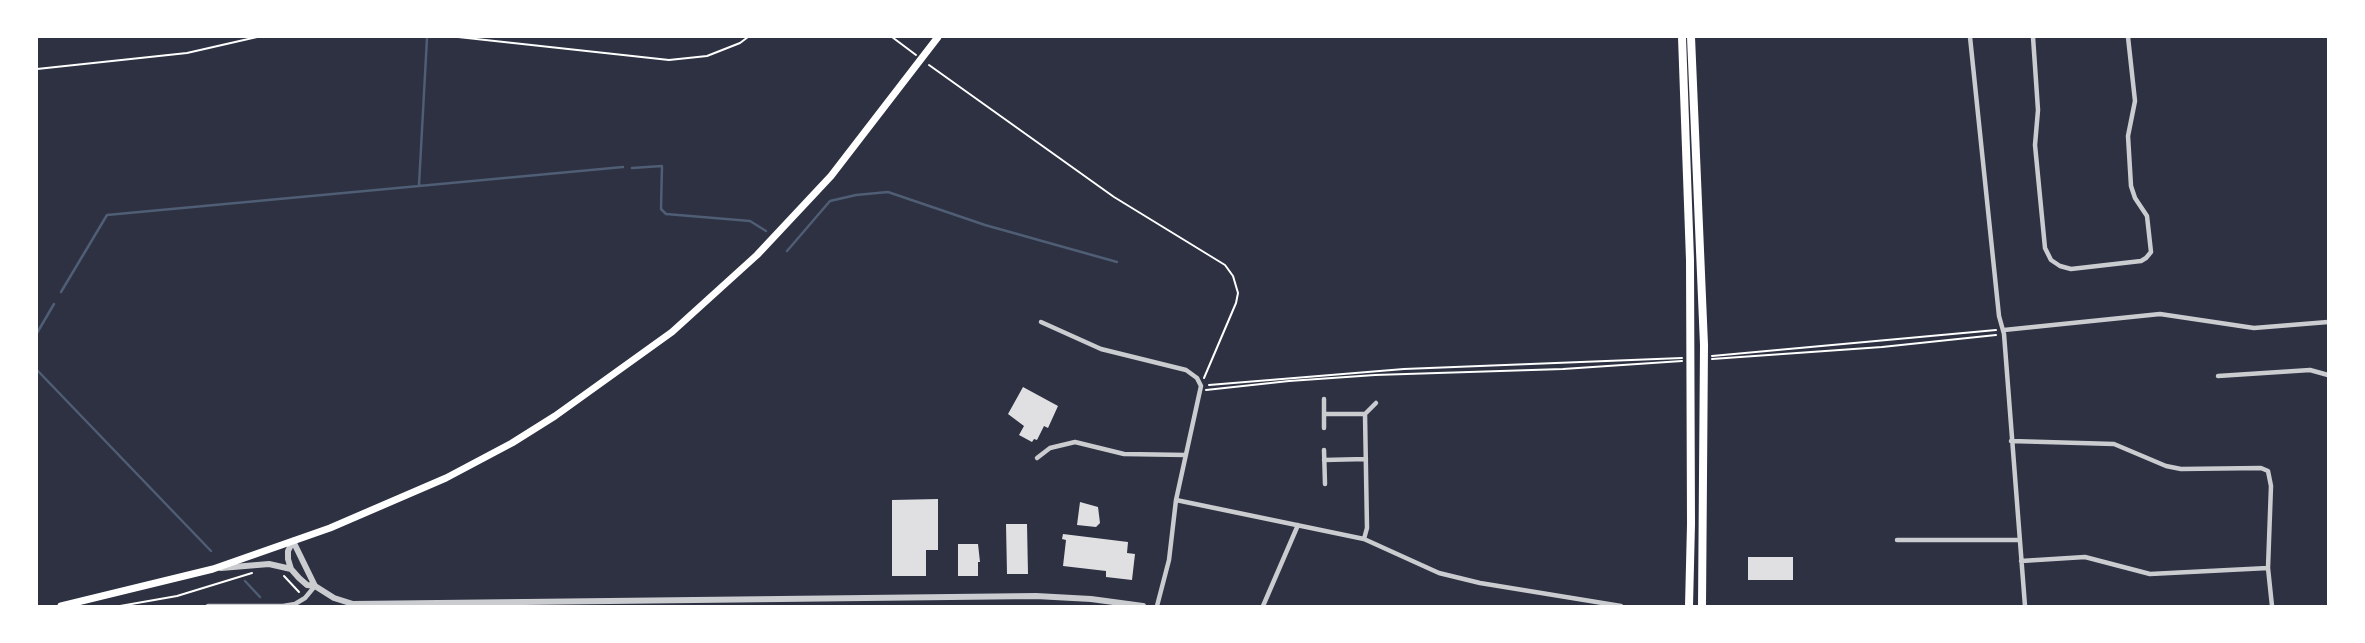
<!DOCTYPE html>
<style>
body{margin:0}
#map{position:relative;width:2365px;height:643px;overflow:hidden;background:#2d3142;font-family:Cabin,sans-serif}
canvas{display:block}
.frame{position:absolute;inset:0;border:38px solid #fff;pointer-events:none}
</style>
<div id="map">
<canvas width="2365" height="643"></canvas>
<div class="frame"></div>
</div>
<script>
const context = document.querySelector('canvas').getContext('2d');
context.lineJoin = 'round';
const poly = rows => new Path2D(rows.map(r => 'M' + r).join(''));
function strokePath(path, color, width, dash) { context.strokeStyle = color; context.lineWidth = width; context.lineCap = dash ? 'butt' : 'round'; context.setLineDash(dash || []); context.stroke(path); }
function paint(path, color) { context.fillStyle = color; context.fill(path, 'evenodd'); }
const stream = poly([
 [632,168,662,166,661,209,666,214,750,221,766,231],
 [419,185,427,38],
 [787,251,830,201,856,195,888,192,985,225,1117,262],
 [61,292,107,215,623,167],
 [37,333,54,304],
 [37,370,211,551],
 [245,581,260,597]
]);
const building = poly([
 [1023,387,1058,406,1048,428,1044,426,1037,440,1034,439,1032,442,1019,435,1024,426,1008,414],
 [938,499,938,550,926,550,926,576,892,576,892,500],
 [1080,502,1098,507,1100,523,1096,527,1077,525],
 [1006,524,1027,524,1028,574,1007,574],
 [1063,534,1128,542,1127,553,1135,554,1132,580,1106,577,1106,571,1063,566,1066,540,1062,539],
 [958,544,978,544,980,562,978,562,978,576,958,576],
 [1748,557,1793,557,1793,580,1748,580]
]);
const path = poly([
 [458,37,669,60,707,56,740,43,748,37],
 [892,37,916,55],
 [929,65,1114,197,1225,265,1233,276,1238,293,1236,303,1204,378],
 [37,69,187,53,257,37],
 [1712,356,1996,330],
 [1712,359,1882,347,1996,335],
 [1209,385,1404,369,1682,358],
 [1206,390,1289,381,1375,375,1563,369,1682,361],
 [284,576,299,592],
 [120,606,177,596,252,573]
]);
const minor = poly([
 [1970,37,1999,316,2004,334,2025,606],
 [2033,37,2038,110,2035,145,2045,248,2051,260,2060,266,2071,269,2141,261,2146,258,2151,252,2147,216,2135,198,2131,186,2128,136,2135,101,2128,37],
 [1041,322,1101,349,1186,370,1197,378,1201,386,1176,500,1169,560,1157,606],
 [2004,330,2160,314,2254,328,2328,322],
 [2218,376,2310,370,2328,375],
 [1324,399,1324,428],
 [1324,414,1365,414,1376,403],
 [2011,441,2114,444,2166,466,2181,469,2261,468,2268,471,2271,486,2268,568,2272,606],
 [1324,450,1325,484],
 [1037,458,1050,448,1075,442,1124,454,1186,455],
 [1324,460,1366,459],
 [1176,500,1364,539,1439,573,1480,583,1621,606],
 [1364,539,1367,528,1365,414],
 [1897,540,2019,540],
 [2021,561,2085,557,2150,574,2268,568],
 [208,606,283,606,295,604,305,598,315,586],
 [1263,606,1298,525]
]);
const tertiary = poly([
 [293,541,288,551,288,559,291,569,299,578,307,585,315,586,334,598,353,604,1036,596,1091,599,1143,606],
 [293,541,315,586],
 [221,568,269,564,291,569]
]);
const primary = poly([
 [61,606,213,569,330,528,446,478,512,443,555,416,672,332,757,255,831,176,938,37]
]);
const trunk = poly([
 [1682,37,1690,260,1691,524,1689,606],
 [1691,37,1704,345,1702,606]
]);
strokePath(stream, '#4f5d75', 2.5);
paint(building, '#e0e0e3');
strokePath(path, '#fff', 2);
strokePath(minor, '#caccd0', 4.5);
strokePath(tertiary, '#caccd0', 6);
strokePath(primary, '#fff', 7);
strokePath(trunk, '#fff', 8);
</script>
